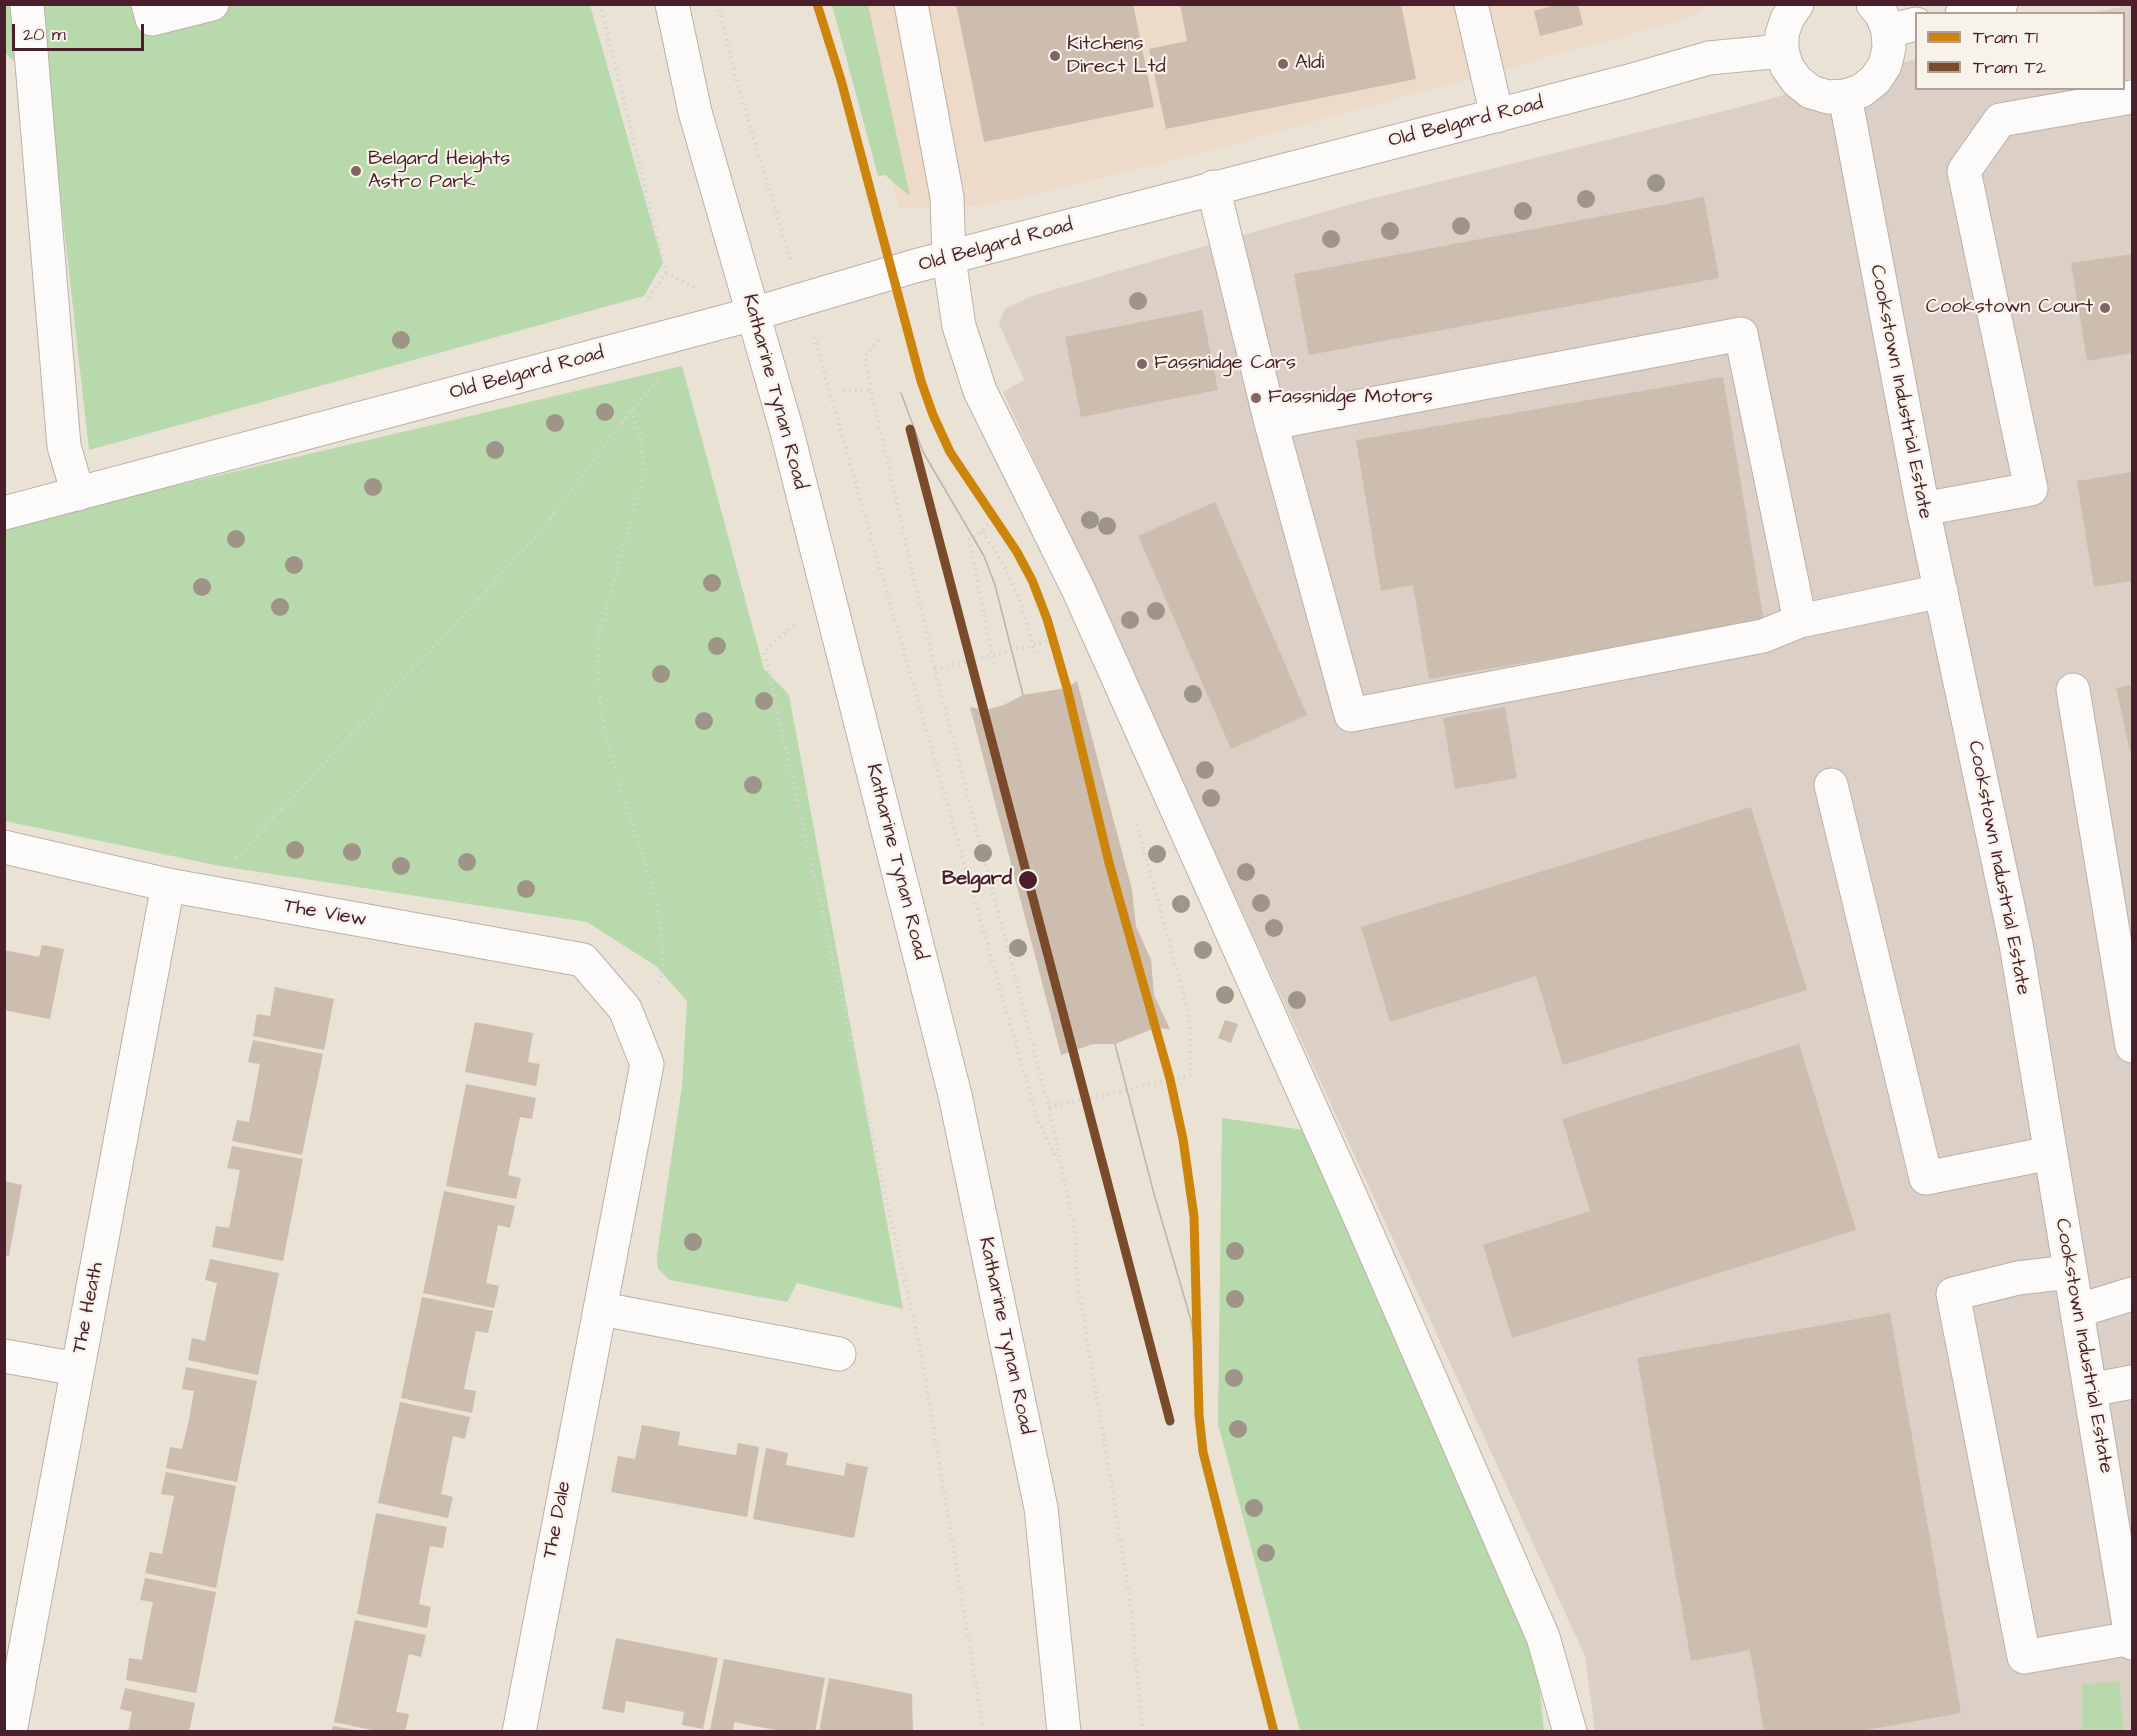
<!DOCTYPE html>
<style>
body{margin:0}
#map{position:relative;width:2137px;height:1736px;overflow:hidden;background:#eae2d5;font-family:"Architects Daughter",sans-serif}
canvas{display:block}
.frame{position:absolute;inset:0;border:6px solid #4a1f2b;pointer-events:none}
.legend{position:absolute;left:1915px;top:12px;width:210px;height:78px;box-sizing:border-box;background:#f7f3e8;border:2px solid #b29e9c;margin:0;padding:8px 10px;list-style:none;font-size:18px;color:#4a1f2b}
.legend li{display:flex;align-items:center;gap:12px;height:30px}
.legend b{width:30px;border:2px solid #b29e9c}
.scale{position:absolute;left:12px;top:24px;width:132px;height:27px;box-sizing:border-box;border:3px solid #4a1f2b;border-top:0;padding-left:8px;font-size:18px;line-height:21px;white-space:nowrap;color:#4a1f2b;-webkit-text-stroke:4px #f7f3e8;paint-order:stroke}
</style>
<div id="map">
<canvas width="2137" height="1736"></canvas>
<div class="frame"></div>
<ul class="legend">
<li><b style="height:8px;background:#cc840b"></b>Tram T1</li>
<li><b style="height:8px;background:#7a4b2a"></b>Tram T2</li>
</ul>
<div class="scale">20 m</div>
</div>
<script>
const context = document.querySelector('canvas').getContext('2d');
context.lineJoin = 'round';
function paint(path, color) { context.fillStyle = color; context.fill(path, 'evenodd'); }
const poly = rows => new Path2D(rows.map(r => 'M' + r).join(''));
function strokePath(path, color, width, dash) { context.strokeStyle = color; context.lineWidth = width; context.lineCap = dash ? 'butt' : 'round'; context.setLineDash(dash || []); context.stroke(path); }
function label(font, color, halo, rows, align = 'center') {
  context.font = font + ' "Architects Daughter",sans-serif'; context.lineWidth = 4.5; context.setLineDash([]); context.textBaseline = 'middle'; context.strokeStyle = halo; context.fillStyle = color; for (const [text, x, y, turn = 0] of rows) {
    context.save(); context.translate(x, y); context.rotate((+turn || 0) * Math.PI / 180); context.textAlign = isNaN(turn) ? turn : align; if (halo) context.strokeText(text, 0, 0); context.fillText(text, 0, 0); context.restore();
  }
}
const built = poly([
 [856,5,1706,5,1695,16,1168,162,987,205,898,208]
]);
const industrial = poly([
 [2132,5,2132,1731,1595,1731,1585,1656,1003,392,1024,380,999,323,1005,309,1032,296,1362,201,1740,107,1916,59,1916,88,2124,88,2124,14,2090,13]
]);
const green = poly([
 [4,5,590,5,663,263,644,296,89,450,49,94,5,53],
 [832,5,868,5,910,196,885,175,878,176],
 [682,366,764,669,789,695,903,1309,797,1283,787,1302,670,1280,658,1269,657,1255,682,1086,687,1001,656,966,587,922,220,866,5,821,5,530,93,505],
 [1222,1118,1311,1131,1534,1639,1544,1731,1300,1731,1218,1424],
 [2119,1682,2124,1731,2082,1731,2082,1684]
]);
const building = poly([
 [956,4,1133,4,1154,107,984,142],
 [1180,4,1401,4,1416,79,1166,129,1149,49,1187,41],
 [1559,4,1578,4,1583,25,1540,36,1534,11],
 [1704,197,1719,278,1309,355,1294,274],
 [2132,254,2132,353,2087,361,2071,263],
 [1202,310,1218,390,1081,417,1065,337],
 [1723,377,1764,622,1429,679,1413,585,1381,591,1356,440],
 [2132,472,2132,581,2094,587,2077,481],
 [1215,502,1307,715,1231,749,1138,536],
 [1077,681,1132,890,1136,926,1151,960,1154,995,1170,1029,1155,1028,1115,1044,1093,1044,1061,1055,970,707,985,710,1004,705,1023,695,1067,688],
 [2132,685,2132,760,2116,688],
 [1505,707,1517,778,1455,789,1443,718],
 [1751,807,1807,990,1563,1065,1536,976,1390,1022,1361,927],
 [42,945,64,949,50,1019,4,1010,4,950,39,957],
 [275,987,334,999,324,1050,253,1036,257,1014,270,1016],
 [1225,1020,1238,1024,1231,1043,1218,1038],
 [475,1022,533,1033,528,1062,540,1064,536,1086,465,1072],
 [253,1040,323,1054,302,1155,232,1141,237,1120,249,1122,260,1064,248,1062],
 [1799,1044,1856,1230,1512,1338,1483,1245,1590,1211,1562,1119],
 [466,1084,536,1098,532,1119,520,1117,508,1175,521,1178,516,1199,446,1186],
 [232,1146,303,1159,283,1261,212,1247,216,1226,229,1228,240,1170,227,1168],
 [4,1181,22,1185,9,1256,4,1255],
 [444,1191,515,1206,510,1228,498,1225,486,1283,499,1286,494,1308,423,1293],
 [210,1259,279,1273,258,1375,188,1360,192,1338,205,1341,217,1283,205,1280],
 [422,1297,493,1311,488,1333,476,1331,470,1359,464,1389,476,1391,472,1413,401,1398],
 [1890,1313,1961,1713,1855,1732,1764,1732,1750,1650,1691,1661,1637,1358],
 [186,1367,257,1381,237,1482,166,1468,170,1447,182,1449,189,1420,194,1391,182,1389],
 [400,1402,470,1417,465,1439,453,1436,441,1494,453,1497,448,1518,378,1503],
 [642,1425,680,1432,678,1445,706,1450,736,1455,738,1443,759,1447,747,1517,611,1492,618,1456,635,1459],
 [766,1448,788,1453,786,1465,844,1476,846,1463,868,1467,854,1538,753,1519],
 [166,1472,236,1486,216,1588,145,1573,150,1552,162,1554,174,1496,161,1494],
 [376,1513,447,1527,443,1548,430,1546,419,1604,431,1607,427,1628,357,1614],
 [145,1578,216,1592,196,1693,126,1680,129,1658,142,1660,147,1631,153,1602,140,1600],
 [355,1620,426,1635,421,1657,409,1654,396,1712,409,1714,405,1732,381,1732,334,1722],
 [616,1638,718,1658,703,1729,682,1725,684,1712,626,1701,624,1713,602,1709],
 [724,1659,825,1678,815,1732,785,1732,734,1722,733,1732,710,1730],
 [829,1678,912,1694,913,1732,819,1732],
 [125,1688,195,1703,189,1732,128,1732,132,1712,120,1709],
 [333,1726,357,1730,357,1732,331,1732]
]);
const path = poly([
 [600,4,666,273,648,299],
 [718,4,735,76,791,261],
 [2091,14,2132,6],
 [1958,88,1904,140,1965,461],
 [666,273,695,287],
 [814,337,1039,1125,1058,1160],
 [843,390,871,390,935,670,1049,1107,1077,1241,1076,1270,1131,1606,1143,1732],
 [871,390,865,356,879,340],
 [632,410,640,436,643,460,641,486,599,633,598,665,601,713,611,756,658,905,663,949,661,978,657,985],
 [982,532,1002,562,1020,600,1035,653],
 [1980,539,2023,773],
 [794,625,764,651,921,1354,984,1732],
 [994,664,969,540,982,532,996,514],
 [935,670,1057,639],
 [236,858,538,535,632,409,658,381],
 [1049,1107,1191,1075,1189,1015,1136,821],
 [2101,1194,2113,1260]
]);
const minor = poly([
 [27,4,64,446,78,494],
 [148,4,152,19,212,4],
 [911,4,947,197,949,259,959,326,980,391,1079,591,1357,1211,1543,1637,1570,1732],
 [1471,4,1497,116],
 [1797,4,1787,19,1782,34,1782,51,1787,67,1797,81,1811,92,1828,97,1845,96,1861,91,1875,80,1885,65,1889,48,1888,31,1882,15,1873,4],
 [1962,14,2001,4],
 [1888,31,1916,24],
 [1845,96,1923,509,2016,944,2132,1643],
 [1213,187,1271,423,1741,334,1800,621,1941,591],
 [1271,423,1351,715,1763,636,1800,621],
 [1923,509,2031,489,1964,171,2000,120,2132,97],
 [4,513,753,314,915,266,1629,81,1709,58,1782,51],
 [2073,690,2132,1046],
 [1831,785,1926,1178,2050,1153],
 [4,847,168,885,583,960,625,1009,647,1064,519,1732],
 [2070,1272,2018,1278,1953,1294,2024,1657,2132,1638],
 [602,1309,839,1354],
 [2077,1311,2132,1294],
 [4,1356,77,1369],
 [2090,1390,2132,1382],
 [10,1732,168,885]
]);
const major = poly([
 [672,4,695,112,786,428,955,1095,1041,1508,1064,1732]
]);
const tram = poly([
 [901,393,923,452,984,556,995,585,1023,695],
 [1115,1044,1154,1194,1191,1320,1199,1377]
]);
const tram1 = poly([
 [817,4,841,80,921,381,933,415,950,452,1017,552,1032,580,1047,619,1067,688,1109,863,1170,1079,1183,1139,1194,1217,1199,1415,1203,1452,1274,1732]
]);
const tram2 = poly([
 [910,429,1170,1421]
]);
const trees = [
 [1656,183],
 [1586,199],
 [1523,211],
 [1461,226],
 [1390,231],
 [1331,239],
 [1138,301],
 [401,340],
 [605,412],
 [555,423],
 [495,450],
 [373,487],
 [1090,520],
 [1107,526],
 [236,539],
 [294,565],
 [712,583],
 [202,587],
 [280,607],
 [1156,611],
 [1130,620],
 [717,646],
 [661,674],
 [1193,694],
 [764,701],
 [704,721],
 [1205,770],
 [753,785],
 [1211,798],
 [295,850],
 [352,852],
 [983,853],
 [1157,854],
 [467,862],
 [401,866],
 [1246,872],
 [526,889],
 [1261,903],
 [1181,904],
 [1274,928],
 [1018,948],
 [1203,950],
 [1225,995],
 [1297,1000],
 [693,1242],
 [1235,1251],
 [1235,1299],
 [1234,1378],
 [1238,1429],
 [1254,1508],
 [1266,1553]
];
const markers = [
 [1055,56,6,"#826366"],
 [1283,64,6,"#826366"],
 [356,171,6,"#826366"],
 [2105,308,6,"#826366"],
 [1142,364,6,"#826366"],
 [1256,398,6,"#826366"],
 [1028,880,10,"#4a1f2b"]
];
const poiNames = [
 ["Kitchens",1067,45],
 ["Direct Ltd",1067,68],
 ["Aldi",1295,64],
 ["Belgard Heights",368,160],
 ["Astro Park",368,183],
 ["Cookstown Court",2093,308,"right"],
 ["Fassnidge Cars",1154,364],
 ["Fassnidge Motors",1268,398]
];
const streetNames = [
 ["Old Belgard Road",1466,123,-14],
 ["Old Belgard Road",996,246,-15],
 ["Old Belgard Road",527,374,-15],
 ["Katharine Tynan Road",774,392,75],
 ["Cookstown Industrial Estate",1900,392,79],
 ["Katharine Tynan Road",896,862,76],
 ["Cookstown Industrial Estate",1998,868,79],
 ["The View",325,914,10],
 ["The Heath",89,1308,-79],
 ["Katharine Tynan Road",1005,1336,78],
 ["Cookstown Industrial Estate",2083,1346,80],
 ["The Dale",558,1520,-79]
];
const stopNames = [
 ["Belgard",1012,880]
];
paint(built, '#eedac8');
paint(industrial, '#dbcfc6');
paint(green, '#b8d9ac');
paint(building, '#ccbdae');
strokePath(minor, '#bab1aa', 35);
strokePath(major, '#bab1aa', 35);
strokePath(path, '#d7d3d0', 4, [1.5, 4.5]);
strokePath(minor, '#fcfbf9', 33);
strokePath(major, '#fcfbf9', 33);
strokePath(tram, '#bab3b3', 1.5);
strokePath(tram1, '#cc840b', 9);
strokePath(tram2, '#7a4b2a', 9);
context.fillStyle = '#9e9487';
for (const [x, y] of trees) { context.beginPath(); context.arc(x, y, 9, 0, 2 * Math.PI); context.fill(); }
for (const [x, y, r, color] of markers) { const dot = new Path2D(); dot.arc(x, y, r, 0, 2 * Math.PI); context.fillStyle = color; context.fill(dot); strokePath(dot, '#f7f3e8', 2); }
label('20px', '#4a1f2b', '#f7f3e8', poiNames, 'left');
label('20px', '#4a1f2b', '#f7f3e8', streetNames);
label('bold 20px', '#4a1f2b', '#f7f3e8', stopNames, 'right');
</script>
